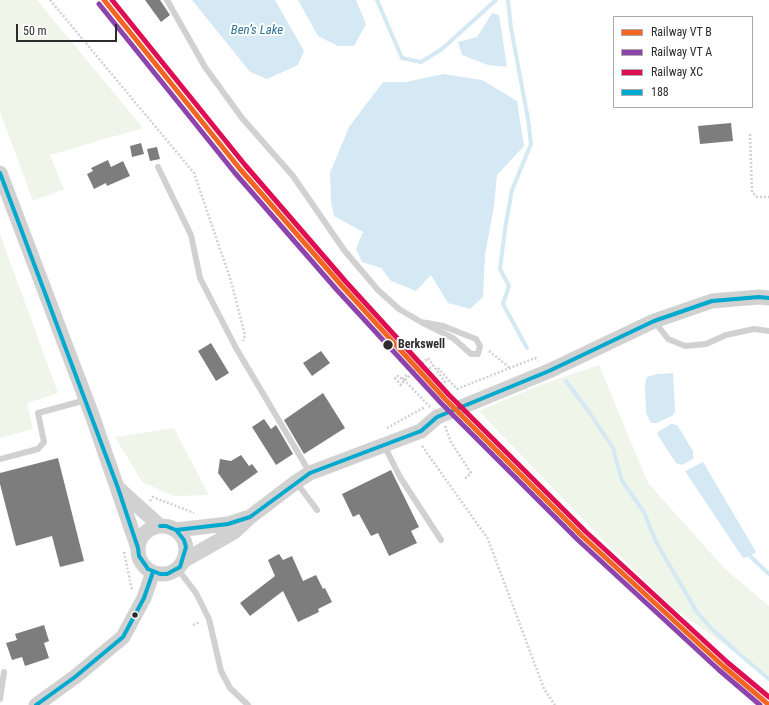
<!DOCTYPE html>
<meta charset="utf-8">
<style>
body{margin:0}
#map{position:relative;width:769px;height:705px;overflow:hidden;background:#fff;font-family:"Roboto Condensed",sans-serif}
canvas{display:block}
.legend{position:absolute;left:613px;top:16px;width:140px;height:92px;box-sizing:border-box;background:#fff;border:1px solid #ababab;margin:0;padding:5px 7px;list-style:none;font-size:12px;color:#2c2c2c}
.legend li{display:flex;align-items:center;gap:8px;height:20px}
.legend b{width:20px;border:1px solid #ababab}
.scale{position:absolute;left:16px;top:24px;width:101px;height:18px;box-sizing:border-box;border:2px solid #2c2c2c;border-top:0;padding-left:5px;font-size:12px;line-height:14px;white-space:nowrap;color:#2c2c2c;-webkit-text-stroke:3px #fff;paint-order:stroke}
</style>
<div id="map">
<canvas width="769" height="705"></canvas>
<ul class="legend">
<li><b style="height:5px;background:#f26522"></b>Railway VT B</li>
<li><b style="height:5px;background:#8e44ad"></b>Railway VT A</li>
<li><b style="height:5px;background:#df0d52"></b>Railway XC</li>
<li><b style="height:5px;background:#00a9ce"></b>188</li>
</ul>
<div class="scale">50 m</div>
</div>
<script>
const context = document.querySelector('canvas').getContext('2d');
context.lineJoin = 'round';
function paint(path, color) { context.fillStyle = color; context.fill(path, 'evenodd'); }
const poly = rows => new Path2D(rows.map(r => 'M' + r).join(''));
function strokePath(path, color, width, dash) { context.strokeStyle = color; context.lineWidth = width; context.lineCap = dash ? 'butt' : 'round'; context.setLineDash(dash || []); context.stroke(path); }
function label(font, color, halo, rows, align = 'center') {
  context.font = font + ' "Roboto Condensed",sans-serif'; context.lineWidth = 4; context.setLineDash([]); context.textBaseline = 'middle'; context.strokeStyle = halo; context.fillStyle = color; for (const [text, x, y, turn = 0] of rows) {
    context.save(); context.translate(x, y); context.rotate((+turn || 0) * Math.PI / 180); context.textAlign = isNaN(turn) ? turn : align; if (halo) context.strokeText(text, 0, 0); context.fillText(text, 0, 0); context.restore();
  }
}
const green = poly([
 [0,0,37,0,143,128,50,155,64,189,33,201,0,112],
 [0,234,58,393,27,403,33,429,0,438],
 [599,365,648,483,725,569,769,606,769,677,672,607,590,527,479,411,540,385],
 [174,428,209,495,174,496,142,482,115,437]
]);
const water = poly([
 [192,0,275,0,304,51,298,65,267,79,250,72],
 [298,0,356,0,366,24,354,46,338,46,318,36],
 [492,13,499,15,507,67,488,65,462,55,458,42,477,37],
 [443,74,482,80,517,101,524,146,497,175,494,206,485,255,483,297,470,309,448,303,431,275,416,291,391,281,381,268,362,262,356,249,363,232,334,216,331,202,330,173,349,127,383,82,406,82],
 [673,373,675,412,672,416,656,423,651,423,646,413,645,384,647,377,657,374],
 [671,424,677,425,693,451,693,459,682,465,676,463,657,434,659,431],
 [703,462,756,552,750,556,743,558,685,471]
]);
const stream = poly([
 [377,0,402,58,421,62,442,49,496,0],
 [508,0,511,28,528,119,531,144,512,190,505,229,500,269,509,286,503,304,527,348],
 [566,381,587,409,613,448,622,481,644,512,656,542,697,612,711,628,738,653,769,679],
 [750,556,769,574]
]);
const building = poly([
 [145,0,160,0,170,15,161,22],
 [731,123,733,141,700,144,698,126],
 [141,143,144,154,132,157,130,146],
 [157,147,160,159,150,161,147,149],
 [108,160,111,167,123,161,130,176,107,186,106,183,94,189,87,174,93,171,91,168],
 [211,343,229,373,216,381,198,351],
 [321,351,330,363,312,376,303,363],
 [323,393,345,428,304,454,284,420],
 [264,419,271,429,276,425,293,454,276,465,252,427],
 [241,455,249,466,252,464,258,472,231,491,218,473,220,459,231,461],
 [58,458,84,561,60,567,52,536,16,546,0,484,0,473],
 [391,470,419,527,411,531,417,543,389,556,378,533,371,536,359,514,353,517,342,494],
 [279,554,283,560,292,556,303,581,316,575,323,589,325,588,332,602,318,609,319,612,298,622,283,591,250,616,240,603,275,576,268,560],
 [44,625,49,641,44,643,49,658,25,666,22,657,12,660,6,643,17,640,15,634]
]);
const tertiaryTunnel = poly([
 [437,417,464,406]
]);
const path = poly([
 [50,0,194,173,231,281,245,335,243,341],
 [750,134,752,192,757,197,769,197],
 [489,351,510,368],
 [438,368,457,389,535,358,538,361],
 [426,371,434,365],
 [402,379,407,375],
 [430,407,408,384,402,379,398,376,395,378,401,385,402,383,428,358,445,382,448,381],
 [445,426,451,442,471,473,465,479],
 [387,428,425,407],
 [422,446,488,539,544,689,555,705],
 [150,501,153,497,194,513],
 [124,552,132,590],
 [193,625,200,622]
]);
const service = poly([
 [167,0,205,67,242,118,293,176,344,250,378,290,399,309,421,322,453,338,471,354,478,354,480,346,476,339,443,326,421,322],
 [158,167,191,235,200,278,236,348,310,473],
 [655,322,668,339,685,346,706,344,726,335,754,329,769,331],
 [384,445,400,477,441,540],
 [0,459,38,449,44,442,38,413,86,400],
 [296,482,317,510],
 [177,568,196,593,209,619,221,671,230,688,248,705],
 [0,699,4,672]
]);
const tertiary = poly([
 [0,173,92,415,138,548],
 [464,406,549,371,654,321,712,301,759,297,769,298],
 [119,489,160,526],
 '138 550a24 24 0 1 1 48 0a24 24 0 1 1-48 0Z',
 [176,530,228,524,246,518],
 [183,561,234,532,250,517,296,482,310,473,421,431,437,417],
 [36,705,75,677,123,637,144,598,153,572]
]);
const bus1 = poly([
 [0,173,118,488,138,548,139,556,148,569,160,574,167,574,180,567,186,547,184,540,176,530,166,526,160,526],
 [160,526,166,526,176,530,228,524,250,517,310,473,421,431,437,417,549,371,654,321,712,301,759,297,769,298],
 [36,705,75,677,123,637,144,598,153,572]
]);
const rail1 = poly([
 [104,0,240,169,342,286,445,399,582,536,723,666,769,705]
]);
const rail2 = poly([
 [99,4,235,173,337,290,441,403,578,540,719,670,760,705]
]);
const rail3 = poly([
 [112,0,245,165,346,282,449,395,586,532,727,662,769,697]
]);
const markers = [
 [388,345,5.5,"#2c2c2c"],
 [135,615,3.5,"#2c2c2c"]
];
const stopNames = [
 ["Berkswell",398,345]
];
const waterNames = [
 ["Ben’s Lake",257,31]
];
paint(green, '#f0f5e9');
paint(water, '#d4e9f3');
strokePath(stream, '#d4e9f3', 4);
paint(building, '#7d7d7d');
strokePath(tertiaryTunnel, '#d5d5d5', 15, [15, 8]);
strokePath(path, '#d1d1d1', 2.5, [2, 2]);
strokePath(service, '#d1d1d1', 6);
strokePath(tertiary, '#d1d1d1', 15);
strokePath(bus1, '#00a9ce', 4);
strokePath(rail1, '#f26522', 5);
strokePath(rail2, '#8e44ad', 5);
strokePath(rail3, '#df0d52', 5);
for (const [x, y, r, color] of markers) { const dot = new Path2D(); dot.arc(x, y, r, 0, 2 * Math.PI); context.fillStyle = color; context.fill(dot); strokePath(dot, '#fff', 1.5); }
label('bold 12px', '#2c2c2c', '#fff', stopNames, 'left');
label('italic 13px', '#337595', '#fff', waterNames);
</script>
